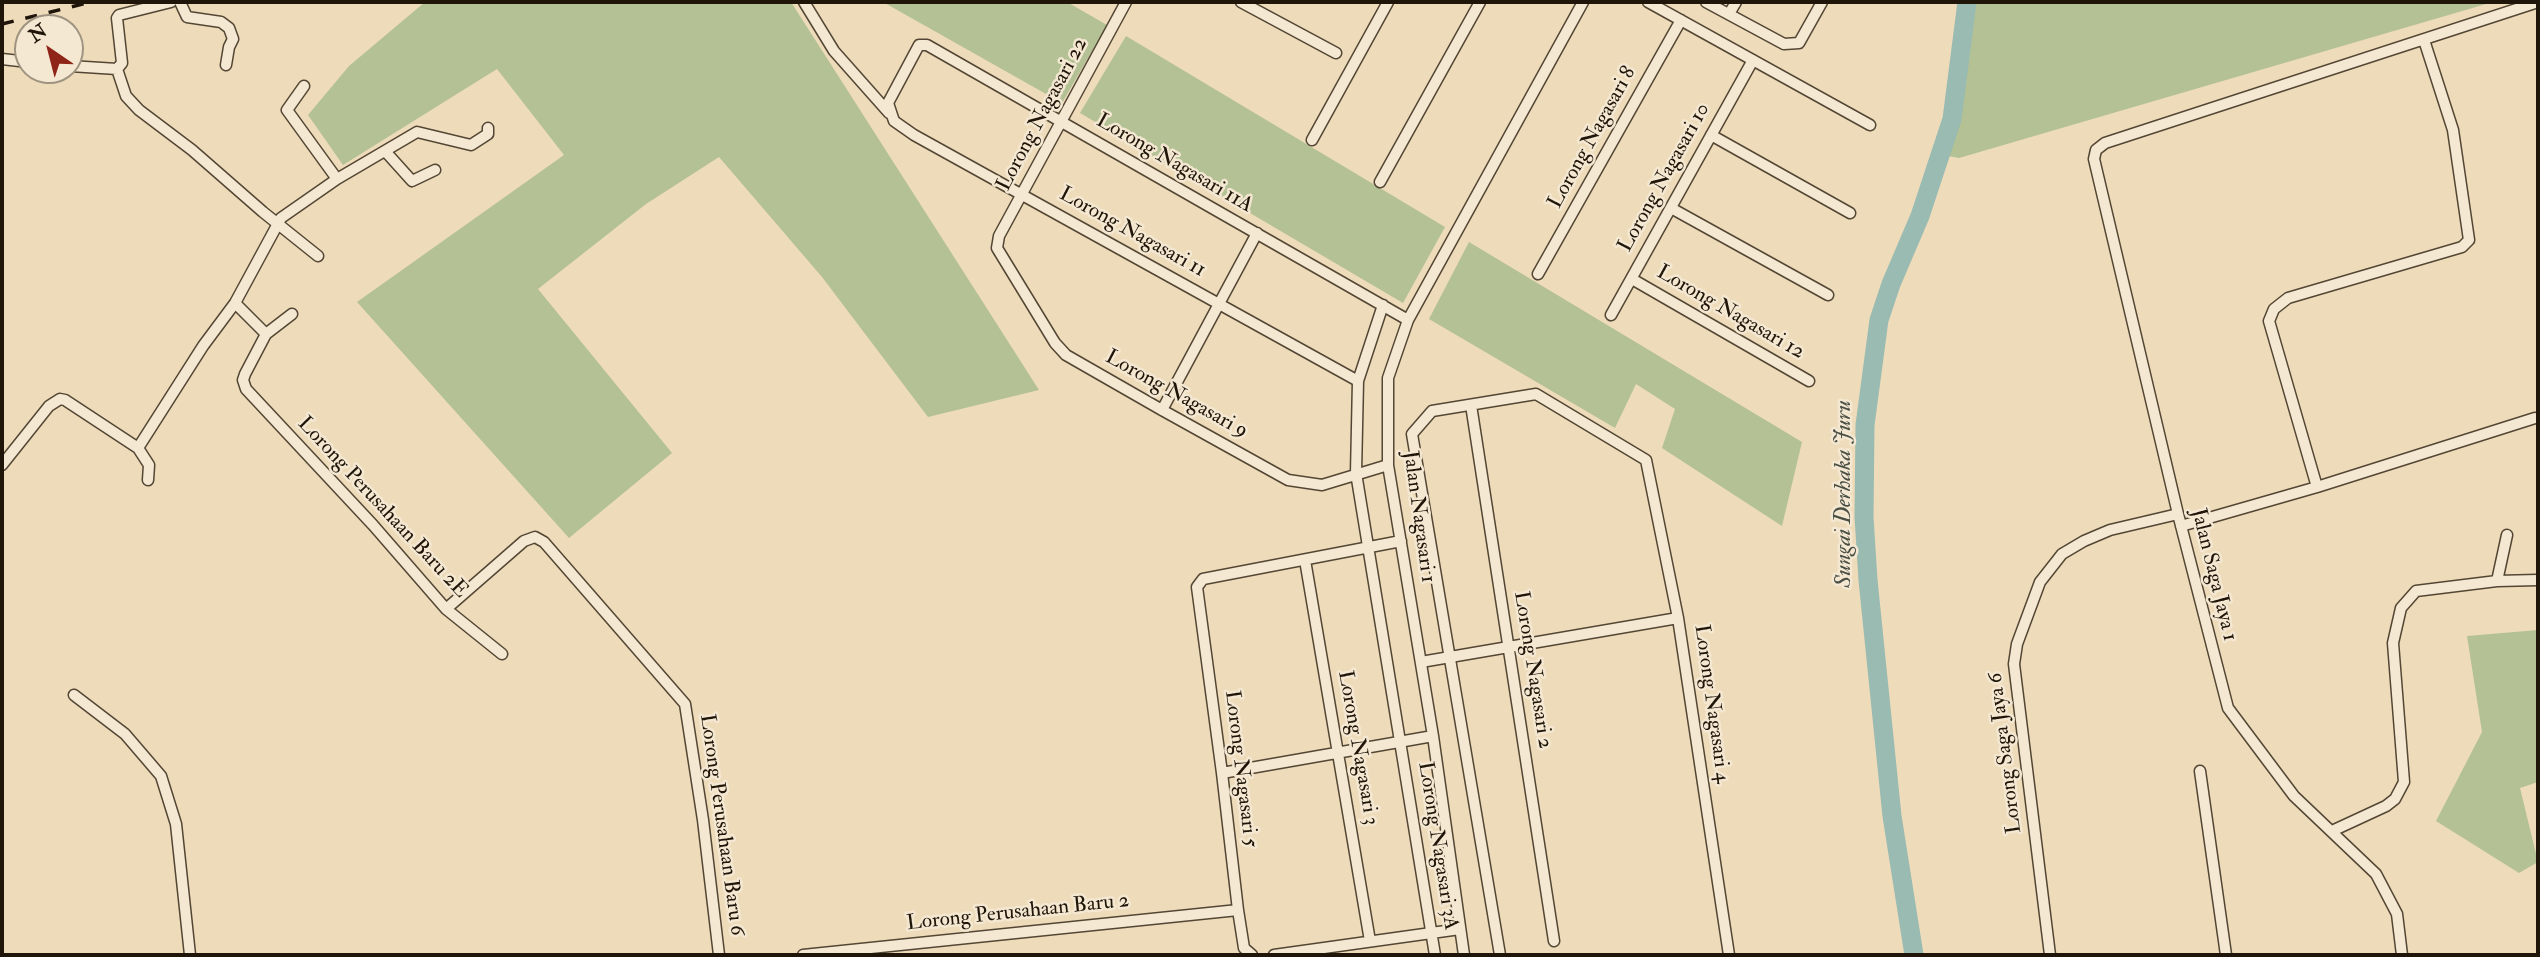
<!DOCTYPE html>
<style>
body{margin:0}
#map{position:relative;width:2540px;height:957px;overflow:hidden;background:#eedbba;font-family:"IM FELL Double Pica",serif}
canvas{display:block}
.frame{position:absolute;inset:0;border:4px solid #1f1508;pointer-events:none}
.north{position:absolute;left:14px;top:14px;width:70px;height:70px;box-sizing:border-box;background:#f4e8d2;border:2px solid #9f9481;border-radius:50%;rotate:325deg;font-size:19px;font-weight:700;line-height:28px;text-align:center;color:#1f1508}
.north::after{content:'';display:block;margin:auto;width:24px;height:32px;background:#8f2418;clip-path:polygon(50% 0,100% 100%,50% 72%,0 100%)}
</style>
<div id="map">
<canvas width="2540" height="957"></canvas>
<div class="frame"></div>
<div class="north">N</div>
</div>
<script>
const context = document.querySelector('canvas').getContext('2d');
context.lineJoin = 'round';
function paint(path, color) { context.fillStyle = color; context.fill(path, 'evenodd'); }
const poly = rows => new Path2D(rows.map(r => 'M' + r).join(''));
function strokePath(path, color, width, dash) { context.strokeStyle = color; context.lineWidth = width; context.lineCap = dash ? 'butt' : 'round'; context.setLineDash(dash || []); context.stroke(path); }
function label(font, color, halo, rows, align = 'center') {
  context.font = font + ' "IM FELL Double Pica",serif'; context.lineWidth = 5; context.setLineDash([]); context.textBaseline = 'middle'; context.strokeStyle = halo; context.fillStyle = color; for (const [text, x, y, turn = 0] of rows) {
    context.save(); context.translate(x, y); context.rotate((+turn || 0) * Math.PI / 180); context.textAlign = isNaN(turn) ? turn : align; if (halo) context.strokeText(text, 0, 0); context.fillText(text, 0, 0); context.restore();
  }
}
const green = poly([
 [425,2,791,2,1039,390,928,417,822,277,719,157,646,204,538,289,672,453,569,538,357,302,564,155,497,69,343,165,308,115,349,66],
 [883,2,1067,2,1107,25,1062,103],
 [1970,2,2493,2,1959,158,1948,156,1959,115],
 [1126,36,1445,227,1403,303,1080,113],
 [1469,242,1802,442,1782,526,1662,448,1675,409,1636,384,1615,428,1429,319],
 [2538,630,2538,782,2520,788,2538,862,2519,873,2436,821,2482,732,2467,636]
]);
const river = poly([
 [1914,955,1892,816,1868,580,1864,517,1865,425,1879,320,1891,284,1920,216,1952,119,1967,2]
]);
const street = poly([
 [180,2,187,17,221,22,229,28,233,39,229,47,226,65],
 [804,2,834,51,889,113],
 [1126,2,999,236,997,248,1055,343,1066,355,1162,410,1288,480,1322,485,1388,465],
 [1241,2,1336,53],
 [1648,2,1870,125],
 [1706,2,1784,44,1799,43,1822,2],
 [1729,14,1736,2],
 [2,59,28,62],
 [70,66,117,69,122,63,117,18,119,15,171,2],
 [117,69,126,96,139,110,192,150,263,212,318,256],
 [304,86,287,110,337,179],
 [1711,135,1850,213],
 [1312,140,1388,2],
 [385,151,412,181,435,170],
 [1380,182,1480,2],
 [1671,208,1828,295],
 [1538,274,1681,20],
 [1632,279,1809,381],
 [235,303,266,334],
 [1383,305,1358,381,1356,473,1435,955],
 [292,314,266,334,245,374,243,380,246,389,373,525,446,609,502,654],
 [1611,315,1753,60],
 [1358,381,914,135,894,121,888,103,919,45,927,45,1408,320],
 [1471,405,1554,941],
 [1162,410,1257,233],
 [138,448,203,346,235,303,281,218,337,179,417,132,471,145,488,134,488,128],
 [2,465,49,406,60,399,65,400,138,448,149,465,148,480],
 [2317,487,2269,321,2274,309,2288,298,2462,247,2469,240,2453,130,2424,40],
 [2181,526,2317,487,2535,418],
 [1305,560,1370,941],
 [2497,581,2507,535],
 [446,609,524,541,535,537,544,542,685,704,703,820,719,955],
 [1421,662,1678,618],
 [74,695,125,734,161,776,176,824,190,955],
 [2200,771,2226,955],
 [1222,773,1433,736],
 [2332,831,2386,806,2395,799,2404,782,2393,643,2401,608,2416,591,2497,581,2538,580],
 [803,955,1238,910],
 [1252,955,1244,948,1238,910,1222,773,1197,587,1203,579,1401,541],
 [1274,955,1460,929],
 [1464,955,1433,736,1388,465,1388,378,1408,320,1583,2],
 [1500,955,1412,434,1432,411,1536,394,1646,460,1678,618,1729,955],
 [2050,955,2014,664,2017,644,2040,582,2062,554,2084,541,2110,530,2178,514],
 [2402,955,2397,914,2376,874,2294,796,2228,708,2178,514,2094,159,2096,150,2105,143,2538,2]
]);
const rail = poly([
 [2,24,91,2]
]);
const streetNames = [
 ["Lorong Nagasari 22",1043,115,-62],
 ["Lorong Nagasari 8",1593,138,-61],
 ["Lorong Nagasari 11A",1174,164,30],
 ["Lorong Nagasari 10",1665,178,-61],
 ["Lorong Nagasari 11",1132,233,29],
 ["Lorong Nagasari 12",1730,313,30],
 ["Lorong Nagasari 9",1176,395,29],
 ["Lorong Perusahaan Baru 2E",382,508,47],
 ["Jalan Nagasari 1",1418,517,82],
 ["Jalan Saga Jaya 1",2213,575,76],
 ["Lorong Nagasari 2",1532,670,81],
 ["Lorong Nagasari 4",1711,704,82],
 ["Lorong Nagasari 3",1357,748,80],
 ["Lorong Saga Jaya 6",2006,753,-97],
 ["Lorong Nagasari 5",1240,769,83],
 ["Lorong Perusahaan Baru 6",721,825,82],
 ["Lorong Nagasari 3A",1437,846,81],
 ["Lorong Perusahaan Baru 2",1018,913,-6]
];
const waterNames = [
 ["Sungai Derhaka Juru",1845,494,-90]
];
paint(green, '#b3c195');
strokePath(river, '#99bbb2', 19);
strokePath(street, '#534634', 13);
strokePath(street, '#f4e8d2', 10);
strokePath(rail, '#1f1508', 3.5, [12, 12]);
label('21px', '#1f1508', '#f4e8d2', streetNames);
label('italic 23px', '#4a4f44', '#f4e8d2', waterNames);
</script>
